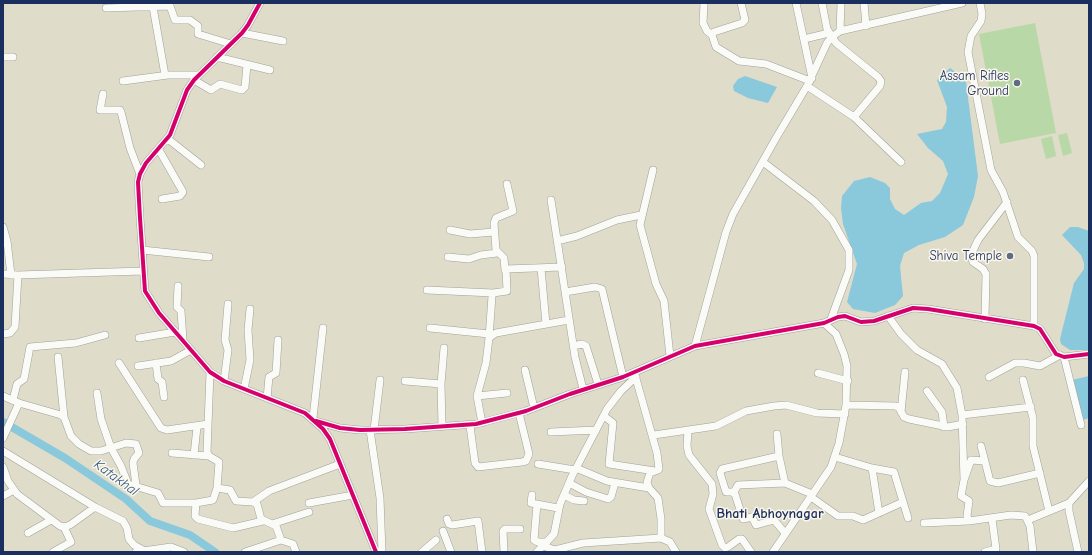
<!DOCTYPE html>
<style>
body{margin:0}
#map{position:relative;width:1092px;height:555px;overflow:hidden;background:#dfdcca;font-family:"Comic Neue",sans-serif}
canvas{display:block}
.frame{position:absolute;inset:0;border:4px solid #1b2f5e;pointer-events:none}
</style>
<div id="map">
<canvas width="1092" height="555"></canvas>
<div class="frame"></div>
</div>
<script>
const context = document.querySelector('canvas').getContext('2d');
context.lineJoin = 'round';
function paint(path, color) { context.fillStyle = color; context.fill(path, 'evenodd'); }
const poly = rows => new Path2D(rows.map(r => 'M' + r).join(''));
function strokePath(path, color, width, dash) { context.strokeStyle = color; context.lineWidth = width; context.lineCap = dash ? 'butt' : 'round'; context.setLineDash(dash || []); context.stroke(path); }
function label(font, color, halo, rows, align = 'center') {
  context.font = font + ' "Comic Neue",sans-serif'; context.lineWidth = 3; context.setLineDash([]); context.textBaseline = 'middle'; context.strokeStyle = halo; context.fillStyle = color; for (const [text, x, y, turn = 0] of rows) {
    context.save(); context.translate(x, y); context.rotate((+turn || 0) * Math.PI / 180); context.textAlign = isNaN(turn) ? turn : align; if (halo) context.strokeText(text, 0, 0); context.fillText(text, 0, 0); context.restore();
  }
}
const green = poly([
 [1035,23,1056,133,1000,144,979,34],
 [1067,133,1072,153,1063,156,1058,135],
 [1052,136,1056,156,1046,159,1041,139]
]);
const water = poly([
 [950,68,961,76,966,82,978,176,974,197,963,225,945,237,919,245,904,253,900,266,903,296,895,305,875,313,853,309,847,302,857,264,843,224,841,208,842,196,854,181,870,177,885,183,890,188,890,199,895,209,904,215,921,203,932,201,940,193,948,174,943,161,928,148,917,134,942,129,946,122,947,107,937,80],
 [745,76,777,87,768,103,748,98,734,91,733,86,738,79],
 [1070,227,1078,227,1089,231,1089,350,1070,350,1061,344,1060,339,1074,283,1084,269,1084,263,1081,255,1062,235],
 [1089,376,1089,418,1083,420,1072,380]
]);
const river = poly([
 [3,422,65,458,126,499,150,521,190,535,215,552]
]);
const minor = poly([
 [260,3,248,25,242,33,194,80,187,90,170,135,146,163,140,174,138,182,140,218,145,291,159,313,210,372,224,381,305,413,323,429,330,439,376,552],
 [704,3,703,23,707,31,712,35],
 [741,3,745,20,742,23,714,32,712,35,716,47,739,61,766,64,810,81],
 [796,3,812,78],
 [822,3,827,29,836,43,878,77,881,81,880,86,854,117],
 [864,3,866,26],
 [980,3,982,14,981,21,971,36,968,52,991,170,1003,192,1018,237,1032,251,1034,256,1034,326],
 [153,7,165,75],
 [106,8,170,6,175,20,190,20,198,26,198,34,231,44],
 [840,31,841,3],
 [242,33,283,41],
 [804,39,829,33],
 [3,57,13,57],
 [217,57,270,70],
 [194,80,211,90,220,84,242,90,245,87,247,65],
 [123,81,168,75,198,75],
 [807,86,854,117,901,162],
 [103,94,100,110,120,110,121,112,130,148,140,174],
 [168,139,201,165],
 [159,150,183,192,180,196,162,199],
 [763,162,814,201,832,220,849,250,849,270,831,319],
 [653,170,640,225,656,284,664,301,670,356],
 [551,200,575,357,583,389],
 [3,227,7,241,11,275],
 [450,230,470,234,494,232],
 [557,241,577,236,617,220,641,215],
 [142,250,209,257],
 [448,257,469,259,481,255,497,253],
 [541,268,546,324],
 [505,270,504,258,496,250,494,223,496,218,513,211,507,184],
 [3,274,18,275,143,271],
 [178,286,177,307,181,311,183,340],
 [427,290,493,293],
 [565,292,595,287,602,289,623,377],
 [888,316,901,334,917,350,942,364,957,388,962,415,964,480],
 [985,319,986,274,983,269,973,262,971,255,978,240,1007,202],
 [430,328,489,334],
 [3,334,10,333,15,327,18,275],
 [139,338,175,332],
 [489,338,492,296,493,293,507,291,506,269,562,267],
 [573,346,582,344,586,346,598,384],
 [695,346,726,232,733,214,776,138,807,86,827,43,832,37,840,31,962,3],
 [58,357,64,417],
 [1064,357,1081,425],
 [119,363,161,428,167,430,208,424],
 [156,363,158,379,162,382,164,397],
 [138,366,171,361,191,350],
 [525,370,534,408],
 [818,373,848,381],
 [635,375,657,453,659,469,658,470,650,473,647,482,649,488,658,498,661,519,661,538],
 [989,377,1015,363,1024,363,1040,366,1060,355],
 [1023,380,1033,418,1033,446,1049,511],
 [224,381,228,350,225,340,228,304],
 [405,381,441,384],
 [244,389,250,360,248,330,250,309],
 [927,391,942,412,944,427],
 [97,393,101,419,111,448,121,466,128,484,138,487],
 [3,396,19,403,61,415,64,417,71,436,79,444,91,451,101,451,126,443,136,444,139,453,134,459,133,463,136,485,138,487,158,493,163,503,196,503,213,500,217,488,219,462,209,456,207,452,210,372],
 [477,396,507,393],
 [267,398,269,377,276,373,278,340],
 [13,400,17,384,24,379,30,347,76,343,105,335],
 [846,405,896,406,899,408,904,417,909,419,948,427,963,424],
 [901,412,905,372],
 [962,415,1031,407],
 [604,416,613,423,609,464,655,471],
 [313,418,323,328],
 [316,421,340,428,360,430,405,429,476,424,526,411,570,394,623,377,695,346,824,323,838,317,845,316,861,322,874,321,913,308,928,309,1034,326,1040,329,1056,354,1064,357,1089,354],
 [482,423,477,396,486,363,489,338,496,333,569,320],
 [442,426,441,384,444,348],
 [470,426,475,463,478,467,522,462,526,461,529,454,519,413],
 [370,430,380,498,382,552],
 [374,430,380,380],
 [688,431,687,446,689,455,712,484,713,494,709,509,722,545,725,548,728,547,739,539,742,539,751,552],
 [551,432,596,430],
 [777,434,779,456,785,483,812,494],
 [654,435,716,426,746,411,774,406,786,405,817,413,845,414],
 [3,438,19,403],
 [981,446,990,481,998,483,1040,473],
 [3,451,95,507,123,521,127,528,129,539,134,545,143,550],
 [172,453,209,456],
 [194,455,197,427],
 [779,456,722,469,720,473,726,492,732,492,735,494,743,519,752,517,756,525,774,520,785,533],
 [835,457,872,468,894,472,908,518],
 [984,461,971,460,964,480,961,496,969,501,967,516,969,521,1011,515,1025,516,1030,526,1033,552],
 [538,464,575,470],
 [3,467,8,481,17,494,60,526,64,527,70,525,95,507],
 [576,468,607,481,649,488],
 [872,468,879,513],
 [569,483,586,492,608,499,611,497,615,483],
 [217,488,230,490,236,501,253,502,257,504,261,519,276,526,281,540,293,544,296,552],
 [734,492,738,485,785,483],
 [532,495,531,503,558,508],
 [564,495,574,500,584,501],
 [3,496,14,490],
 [811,497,838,516,853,516,863,520,903,502],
 [253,502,269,491,340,464],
 [196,503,195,516,198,519,233,528,263,521],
 [309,503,353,495],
 [537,504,534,540,538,542,547,542],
 [447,519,449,524,452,525,478,521,482,552],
 [1028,520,1069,503],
 [924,523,969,521],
 [272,524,309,512],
 [443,531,451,552],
 [28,533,51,520],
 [543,546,555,550,583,543,661,538,670,542,676,552],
 [53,552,71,542,64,527],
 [136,552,171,547,184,552],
 [245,552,281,540],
 [422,552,436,540],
 [504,552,503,531,505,529,520,529],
 [537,552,554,534,560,504,572,476,607,409,621,391,636,377],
 [773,552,831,467,839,443,846,405,847,366,844,354,836,334,824,323],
 [985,552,996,549,992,519],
 [1078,552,1069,511,1069,503,1089,481]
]);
const cycleway = poly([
 [260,3,248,25,242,33,194,80,187,90,170,135,146,163,140,174,138,182,140,218,145,291,159,313,210,372,224,381,305,413,323,429,330,439,376,552],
 [316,421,340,428,360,430,405,429,476,424,526,411,570,394,623,377,695,346,824,323,838,317,845,316,861,322,874,321,913,308,928,309,1034,326,1040,329,1056,354,1064,357,1089,354]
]);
const markers = [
 [1017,83,4,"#606c84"],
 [1010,256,4,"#606c84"]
];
const poiNames = [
 ["Assam Rifles",1009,76],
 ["Ground",1009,91],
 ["Shiva Temple",1002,256]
];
const waterNames = [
 ["Katakhal",116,478,36]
];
const neighbourhoodNames = [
 ["Bhati Abhoynagar",770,514]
];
paint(green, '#b8d8a7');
paint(water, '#8ac8dc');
strokePath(river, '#8ac8dc', 8);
strokePath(minor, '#a0a19c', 8);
strokePath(minor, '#fafaf7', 7);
strokePath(cycleway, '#d6006c', 4);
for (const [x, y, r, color] of markers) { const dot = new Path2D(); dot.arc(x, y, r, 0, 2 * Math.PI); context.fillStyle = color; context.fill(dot); strokePath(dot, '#fbf7ec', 1.5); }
label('13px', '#1b2f5e', '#fbf7ec', poiNames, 'right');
label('italic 14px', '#315a86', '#fbf7ec', waterNames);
label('bold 14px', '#1b2f5e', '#fbf7ec', neighbourhoodNames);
</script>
